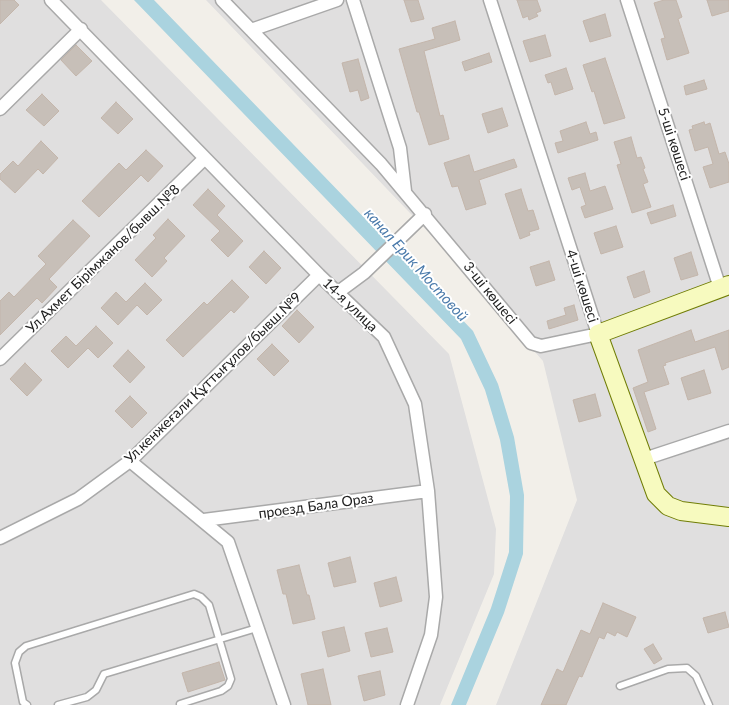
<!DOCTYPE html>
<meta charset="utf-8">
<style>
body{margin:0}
canvas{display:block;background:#f2efe9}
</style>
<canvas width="729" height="705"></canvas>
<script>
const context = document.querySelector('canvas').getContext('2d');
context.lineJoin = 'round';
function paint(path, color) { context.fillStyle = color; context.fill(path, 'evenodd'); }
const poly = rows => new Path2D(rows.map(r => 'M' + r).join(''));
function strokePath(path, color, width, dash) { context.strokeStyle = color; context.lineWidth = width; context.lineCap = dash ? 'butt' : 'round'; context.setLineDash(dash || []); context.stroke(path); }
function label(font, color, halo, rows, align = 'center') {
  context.font = font + ' Lato,sans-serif'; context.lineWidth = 4; context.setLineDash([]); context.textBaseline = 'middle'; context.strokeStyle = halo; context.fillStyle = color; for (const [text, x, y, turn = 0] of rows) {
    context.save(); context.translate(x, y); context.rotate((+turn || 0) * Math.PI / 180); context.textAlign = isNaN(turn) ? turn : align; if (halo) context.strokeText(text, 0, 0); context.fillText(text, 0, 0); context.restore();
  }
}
const residential = poly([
 [0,0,101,0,449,354,496,529,494,574,440,705,0,705],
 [206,0,729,0,729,705,496,705,577,500,543,361,432,236]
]);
const water = poly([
 [134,0,154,0,404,259,473,331,498,384,514,437,524,495,523,554,504,613,466,705,451,705,491,608,509,552,510,496,500,440,485,390,461,339]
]);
const building = poly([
 [0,0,14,0,19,5,0,24,0,0],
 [404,0,418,0,424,19,411,22,404,0],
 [517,0,537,0,541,11,536,13,538,16,529,20,528,16,523,18,517,0],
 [664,0,676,0,682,17,678,19,689,53,667,60,661,39,665,38,654,3,664,0],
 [707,0,729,0,729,11,712,16,707,0],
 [605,14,611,36,590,42,583,21,605,14],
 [455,21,460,40,424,51,440,116,443,115,449,139,429,145,419,112,417,112,399,49,435,39,432,28,455,21],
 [545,35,551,56,530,62,523,41,545,35],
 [76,45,92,61,76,76,61,60,76,45],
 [489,53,492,62,465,71,462,62,489,53],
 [605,58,625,118,604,124,594,91,592,92,583,65,605,58],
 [358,59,369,98,361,101,358,90,350,92,342,63,358,59],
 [566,68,573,89,555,95,551,82,548,83,545,75,566,68],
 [704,80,707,89,686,95,684,86,704,80],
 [42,94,59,111,44,126,26,110,42,94],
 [116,102,133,119,118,134,101,118,116,102],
 [502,108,508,126,488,133,482,114,502,108],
 [586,122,590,134,596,132,598,140,558,153,555,143,563,141,560,131,586,122],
 [704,122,705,125,710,123,719,154,725,152,729,164,729,182,710,188,703,167,713,164,708,147,695,151,689,130,693,129,692,126,704,122],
 [631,137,637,158,641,157,645,168,643,169,648,182,643,184,651,207,632,213,617,165,621,164,614,142,631,137],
 [41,141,58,158,43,174,38,169,15,193,0,179,0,174,13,161,18,166,41,141],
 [146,150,163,166,148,182,141,175,99,217,82,201,119,163,126,170,146,150],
 [469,155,474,172,514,159,517,167,479,180,486,204,466,210,458,186,452,187,444,163,469,155],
 [585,173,590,191,605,186,613,209,585,218,581,207,586,205,580,187,572,190,568,178,585,173],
 [208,189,225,206,217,215,243,241,228,257,211,240,220,231,193,205,208,189],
 [521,189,528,211,533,210,539,229,529,232,530,235,520,239,505,194,521,189],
 [673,205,676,216,651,224,647,213,673,205],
 [168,219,185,236,164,258,167,261,152,277,135,260,156,238,153,235,168,219],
 [73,220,90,236,49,279,57,287,42,303,37,298,0,335,0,301,9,292,14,297,46,264,38,256,73,220],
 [616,226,623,247,601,254,594,233,616,226],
 [264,251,281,268,266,284,249,267,264,251],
 [691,252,698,275,681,280,674,258,691,252],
 [549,261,555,280,536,286,530,267,549,261],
 [644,271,650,292,634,298,627,277,644,271],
 [232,280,249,297,234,313,231,310,183,357,166,340,204,302,207,305,232,280],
 [145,283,162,300,147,315,137,305,118,325,101,308,116,292,126,302,145,283],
 [574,305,578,320,549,329,547,321,566,315,564,308,574,305],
 [297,310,314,327,299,343,282,326,297,310],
 [96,326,113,343,98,358,88,348,68,368,51,351,66,336,76,346,96,326],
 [691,330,695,342,729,330,729,367,722,370,715,347,665,363,666,365,663,366,669,384,644,392,656,429,648,432,633,388,648,382,638,350,691,330],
 [272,344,289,361,274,376,257,359,272,344],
 [128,350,145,367,130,383,113,366,128,350],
 [25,363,42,380,27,396,10,379,25,363],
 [704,370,711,393,688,400,681,378,704,370],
 [595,394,601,416,579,422,573,400,595,394],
 [130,396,147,413,132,428,115,411,130,396],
 [350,557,356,582,334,587,328,563,350,557],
 [299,565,307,595,309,595,315,619,293,624,286,594,283,594,277,570,299,565],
 [396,577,402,601,380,607,374,583,396,577],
 [603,603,636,617,627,637,617,632,615,636,607,632,604,639,599,637,582,677,579,676,566,705,541,705,557,669,563,672,581,630,590,634,603,603],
 [725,612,729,627,708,633,703,618,725,612],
 [344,627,350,651,328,657,322,632,344,627],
 [387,628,393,652,371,657,365,633,387,628],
 [653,644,662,659,654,664,644,649,653,644],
 [219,662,225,680,188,692,182,673,219,662],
 [323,669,331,705,308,705,301,674,323,669],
 [380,671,385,695,364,701,358,676,380,671]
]);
const lane = poly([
 [620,686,668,669,687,668,696,676,709,705],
 [27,705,23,702,15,663,19,652,26,646,194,594,201,597,209,605,231,679,228,686,221,691,180,704],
 [58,705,87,697,96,690,104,674,257,628]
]);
const street = poly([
 [51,0,319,275,384,337,415,404,428,491,436,597,431,635,407,705],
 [222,0,381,164,531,343,541,346,598,334,490,0],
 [353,0,400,148,405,191],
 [627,0,720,288],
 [251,30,337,0],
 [0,109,81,29],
 [337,293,364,273,425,214],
 [0,359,205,158],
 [644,459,729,431],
 [130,461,228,542,284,705],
 [204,520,428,491],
 [0,538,78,499,130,461,319,275]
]);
const secondary = poly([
 [729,285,598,334,656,494,668,506,681,511,729,517]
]);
const streetNames = [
 ["5-ші көшесі",674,144,72],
 ["Ул.Ахмет Бірімжанов/бывш.№8",103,259,-44],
 ["4-ші көшесі",582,286,72],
 ["3-ші көшесі",490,293,51],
 ["14-я улица",350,305,44],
 ["Ул.кенжеғали Құттығұлов/бывш.№9",213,378,-44],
 ["проезд Бала Ораз",316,506,-8]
];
const waterNames = [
 ["канал Ерик Мостовой",416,265,48]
];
paint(residential, '#e0dfdf');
paint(water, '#aad3df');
paint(building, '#c7bfb8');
strokePath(building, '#c4b6ab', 1);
strokePath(lane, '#a9a9a9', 9);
strokePath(street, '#a9a9a9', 15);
strokePath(secondary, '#707d05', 20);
strokePath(lane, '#fff', 6);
strokePath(street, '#fff', 12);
strokePath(secondary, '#f7fabf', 18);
label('14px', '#222', '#fff', streetNames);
label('italic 15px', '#4a7aab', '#fff', waterNames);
</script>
